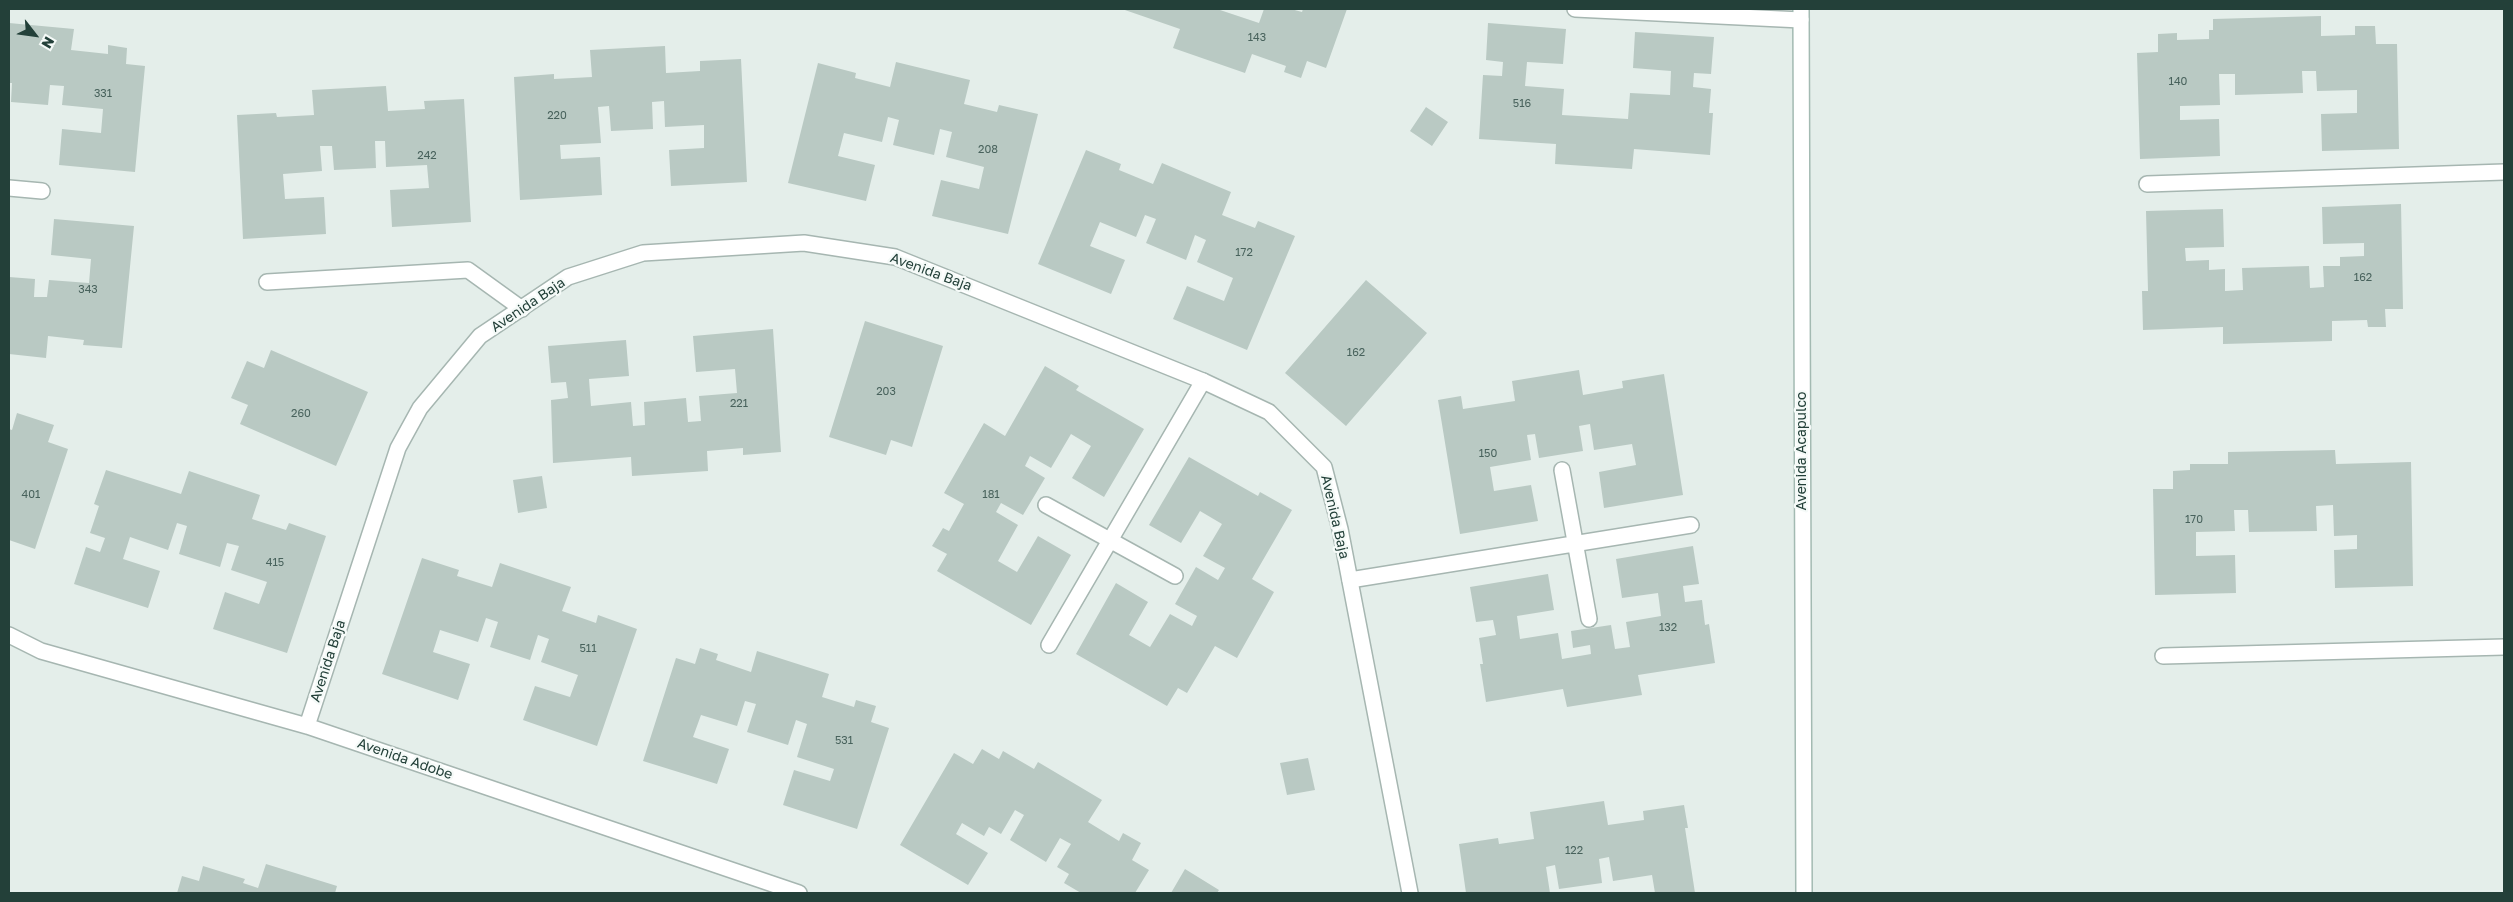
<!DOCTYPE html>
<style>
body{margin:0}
#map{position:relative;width:2513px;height:902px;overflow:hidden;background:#e4eeea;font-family:"Golos Text",sans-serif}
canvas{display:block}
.frame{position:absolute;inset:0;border:10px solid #234039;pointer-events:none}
.north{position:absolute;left:10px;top:10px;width:50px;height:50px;-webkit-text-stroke:4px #f5faf8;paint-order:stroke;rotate:120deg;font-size:14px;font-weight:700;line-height:20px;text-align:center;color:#234039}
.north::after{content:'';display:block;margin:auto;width:18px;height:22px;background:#234039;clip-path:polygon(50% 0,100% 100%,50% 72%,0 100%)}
</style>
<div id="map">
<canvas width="2513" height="902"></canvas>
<div class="frame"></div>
<div class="north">N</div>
</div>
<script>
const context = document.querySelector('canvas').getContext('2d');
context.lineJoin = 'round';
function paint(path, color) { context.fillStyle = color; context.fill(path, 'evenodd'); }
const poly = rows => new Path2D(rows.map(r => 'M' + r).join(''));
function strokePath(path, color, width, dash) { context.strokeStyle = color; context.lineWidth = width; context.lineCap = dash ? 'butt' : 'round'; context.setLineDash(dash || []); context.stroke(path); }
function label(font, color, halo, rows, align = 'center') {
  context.font = font + ' "Golos Text",sans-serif'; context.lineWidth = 4.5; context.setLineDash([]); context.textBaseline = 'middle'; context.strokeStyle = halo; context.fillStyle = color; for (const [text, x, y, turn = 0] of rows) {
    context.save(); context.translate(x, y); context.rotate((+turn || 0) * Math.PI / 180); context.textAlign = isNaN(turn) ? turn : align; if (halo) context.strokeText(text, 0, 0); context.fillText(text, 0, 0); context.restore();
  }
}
const building = poly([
 [1122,9,1217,9,1259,23,1264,9,1291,9,1302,12,1303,9,1347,9,1326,68,1307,61,1301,78,1284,72,1286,66,1252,54,1245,73,1173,48,1180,29],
 [2321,16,2321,36,2355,35,2355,26,2375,26,2376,44,2397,44,2399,149,2322,151,2321,114,2357,113,2357,90,2317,91,2316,71,2302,71,2303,93,2235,95,2235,74,2219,74,2220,105,2180,106,2180,120,2219,119,2220,156,2140,159,2137,53,2158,52,2158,34,2177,33,2177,40,2209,39,2209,30,2213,30,2213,19],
 [9,23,74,29,71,50,108,54,108,45,127,48,126,64,145,66,135,172,59,165,62,129,101,133,103,109,62,105,64,86,50,85,48,105,11,102,12,83,9,83],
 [1488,23,1566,29,1563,64,1527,62,1525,86,1564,89,1562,115,1628,119,1630,93,1670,95,1671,71,1633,68,1635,32,1714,37,1711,74,1694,73,1693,87,1711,89,1709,113,1713,113,1710,155,1634,149,1632,169,1555,164,1556,144,1479,139,1483,75,1502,76,1503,62,1486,60],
 [665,46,666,73,700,71,700,61,741,59,747,182,671,186,669,150,704,148,704,125,665,127,664,101,652,102,653,129,611,131,609,106,598,107,601,143,560,145,561,159,600,157,602,195,520,200,514,77,554,74,554,79,592,77,590,50],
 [896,62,970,80,964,104,997,112,999,105,1038,114,1008,234,932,216,941,180,979,189,984,167,946,157,952,132,940,129,934,155,893,145,899,120,888,117,882,142,844,133,838,156,875,165,866,201,788,183,818,63,856,73,855,78,890,87],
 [386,86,388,111,425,109,424,101,464,99,471,222,392,227,390,190,429,188,427,165,386,167,385,141,375,141,376,168,334,170,332,146,320,146,322,171,283,174,285,199,324,197,326,234,243,239,237,115,276,113,277,117,314,115,312,90],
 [1426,107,1448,122,1432,146,1410,131],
 [1086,150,1121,164,1119,170,1153,184,1162,163,1231,192,1222,215,1255,228,1258,221,1295,236,1247,350,1173,319,1187,286,1224,301,1233,278,1197,262,1206,240,1195,235,1186,260,1146,243,1156,219,1145,215,1136,237,1100,222,1090,246,1125,260,1111,294,1038,264],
 [2401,204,2403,309,2385,309,2386,327,2368,327,2367,320,2332,321,2332,341,2223,344,2223,327,2143,330,2142,291,2148,291,2146,211,2223,209,2224,247,2185,248,2186,261,2209,260,2209,270,2225,269,2225,291,2243,290,2242,268,2309,266,2310,288,2324,287,2323,266,2340,266,2340,257,2364,256,2364,243,2323,244,2322,207],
 [54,219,134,226,122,348,83,345,84,340,48,336,46,358,9,354,9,277,35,279,34,297,47,297,49,280,89,283,91,259,51,255],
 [1366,280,1427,333,1346,426,1285,373],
 [865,321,943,346,912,447,891,440,886,455,829,437],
 [773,329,781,452,743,455,743,448,707,451,708,471,632,476,631,457,553,463,551,400,568,398,566,382,551,383,548,346,626,340,629,376,589,379,591,406,631,402,633,426,645,425,644,402,686,398,688,422,701,421,699,396,737,393,735,369,696,372,693,336],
 [271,350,368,392,336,466,240,424,248,405,231,398,247,361,264,368],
 [1045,366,1079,386,1076,390,1144,429,1104,497,1072,478,1091,446,1071,434,1051,468,1030,456,1025,466,1045,478,1023,515,1001,503,996,512,1018,525,998,561,1017,572,1038,536,1071,555,1031,625,937,571,947,554,932,546,943,528,949,531,964,504,944,493,984,423,1005,436],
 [1579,370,1583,395,1623,388,1622,381,1664,374,1683,495,1604,508,1599,472,1636,465,1632,444,1594,450,1590,424,1579,426,1583,451,1539,458,1535,434,1527,435,1531,460,1490,467,1494,491,1531,485,1538,521,1460,534,1438,400,1461,396,1463,409,1515,401,1512,381],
 [17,413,54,425,48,442,68,449,35,549,9,540,9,429,12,430],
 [2335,450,2336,464,2411,462,2413,586,2335,588,2334,550,2357,549,2357,535,2334,536,2333,505,2316,506,2317,531,2249,532,2248,510,2234,510,2235,531,2196,532,2196,556,2235,555,2236,593,2155,595,2153,489,2173,489,2173,471,2190,470,2190,464,2228,464,2228,452],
 [1189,457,1258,496,1260,492,1292,510,1252,579,1274,592,1237,658,1215,646,1187,693,1178,688,1167,706,1076,654,1116,583,1148,602,1129,635,1150,647,1170,614,1192,626,1197,616,1175,604,1196,567,1218,580,1225,568,1203,556,1222,524,1200,511,1181,543,1149,525],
 [106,470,181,494,189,471,260,495,252,519,286,530,289,523,326,536,287,653,213,629,225,592,259,604,267,582,231,570,239,546,227,543,220,567,179,554,187,526,177,523,168,550,130,537,123,559,160,571,148,608,74,584,86,547,100,552,105,538,90,533,99,506,94,504],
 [542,476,547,508,518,513,513,480],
 [1693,546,1699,584,1683,586,1685,602,1702,600,1705,625,1709,624,1715,663,1638,675,1642,695,1567,707,1563,689,1486,702,1480,664,1483,664,1479,638,1496,635,1493,620,1476,622,1470,587,1548,574,1554,610,1517,616,1520,639,1558,633,1562,659,1591,654,1590,645,1573,648,1571,631,1611,625,1615,649,1630,647,1626,622,1661,616,1658,593,1622,598,1616,559],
 [422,558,459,570,457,576,492,587,500,563,571,587,562,611,596,623,598,615,637,629,597,746,523,720,535,686,570,697,578,675,541,662,549,639,538,635,530,660,490,647,498,622,486,618,478,642,440,630,433,652,470,664,458,700,382,674],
 [700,648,718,654,716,660,751,672,757,651,829,674,822,697,854,707,856,700,876,706,871,722,889,728,857,829,783,805,794,770,830,781,834,769,797,757,807,724,796,720,788,745,747,732,756,704,745,701,737,726,701,715,693,737,729,749,717,784,643,761,676,658,695,664],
 [982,749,999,759,1003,751,1034,769,1038,762,1102,800,1088,822,1119,841,1123,833,1141,843,1132,860,1149,870,1135,893,1081,893,1064,883,1069,874,1057,867,1071,844,1060,838,1046,862,1010,840,1024,815,1015,810,1001,834,989,827,984,836,962,823,956,834,988,853,968,885,900,845,954,753,973,764],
 [1308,758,1315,790,1287,795,1280,763],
 [1604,801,1608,825,1644,820,1643,811,1684,805,1688,828,1685,828,1695,893,1655,893,1652,875,1613,881,1609,857,1599,859,1602,883,1559,889,1555,865,1546,867,1550,893,1466,893,1459,844,1498,838,1499,844,1534,839,1530,812],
 [266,864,337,886,335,893,177,893,182,876,199,881,203,866,245,879,243,883,258,888],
 [1185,869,1219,890,1217,893,1171,893]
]);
const lane = poly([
 [1575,9,1801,20],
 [2147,184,2504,172],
 [9,188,42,191],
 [267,282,468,270,522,309],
 [1562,470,1589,619],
 [1046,505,1175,576],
 [1350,580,1691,525],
 [1049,645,1203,381],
 [2163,656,2504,647]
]);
const street = poly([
 [9,635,41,651,307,726,799,893],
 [307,726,398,448,420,408,480,336,568,277,643,253,804,243,895,257,1203,381,1269,412,1324,467,1340,529,1410,893]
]);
const secondary = poly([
 [1801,9,1804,893]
]);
const numberNames = [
 ["143",1257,38],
 ["140",2178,82],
 ["331",103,94],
 ["516",1522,104],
 ["220",557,116],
 ["208",988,150],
 ["242",427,156],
 ["172",1244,253],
 ["162",2363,278],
 ["343",88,290],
 ["162",1356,353],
 ["203",886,392],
 ["221",739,404],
 ["260",301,414],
 ["150",1488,454],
 ["401",31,495],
 ["181",991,495],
 ["170",2194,520],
 ["415",275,563],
 ["132",1668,628],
 ["511",588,649],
 ["531",844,741],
 ["122",1574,851]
];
const streetNames = [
 ["Avenida Baja",931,272,20],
 ["Avenida Baja",528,305,-34],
 ["Avenida Acapulco",1802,451,-90],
 ["Avenida Baja",1335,517,77],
 ["Avenida Baja",328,661,-72],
 ["Avenida Adobe",405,759,19]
];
paint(building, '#b9c9c3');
strokePath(lane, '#a6b6b1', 18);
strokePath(street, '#a6b6b1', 18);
strokePath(secondary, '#a3bab2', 18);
strokePath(lane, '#fff', 15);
strokePath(street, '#fff', 15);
strokePath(secondary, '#fff', 15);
label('11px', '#48625c', null, numberNames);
label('14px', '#234039', '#f5faf8', streetNames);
</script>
